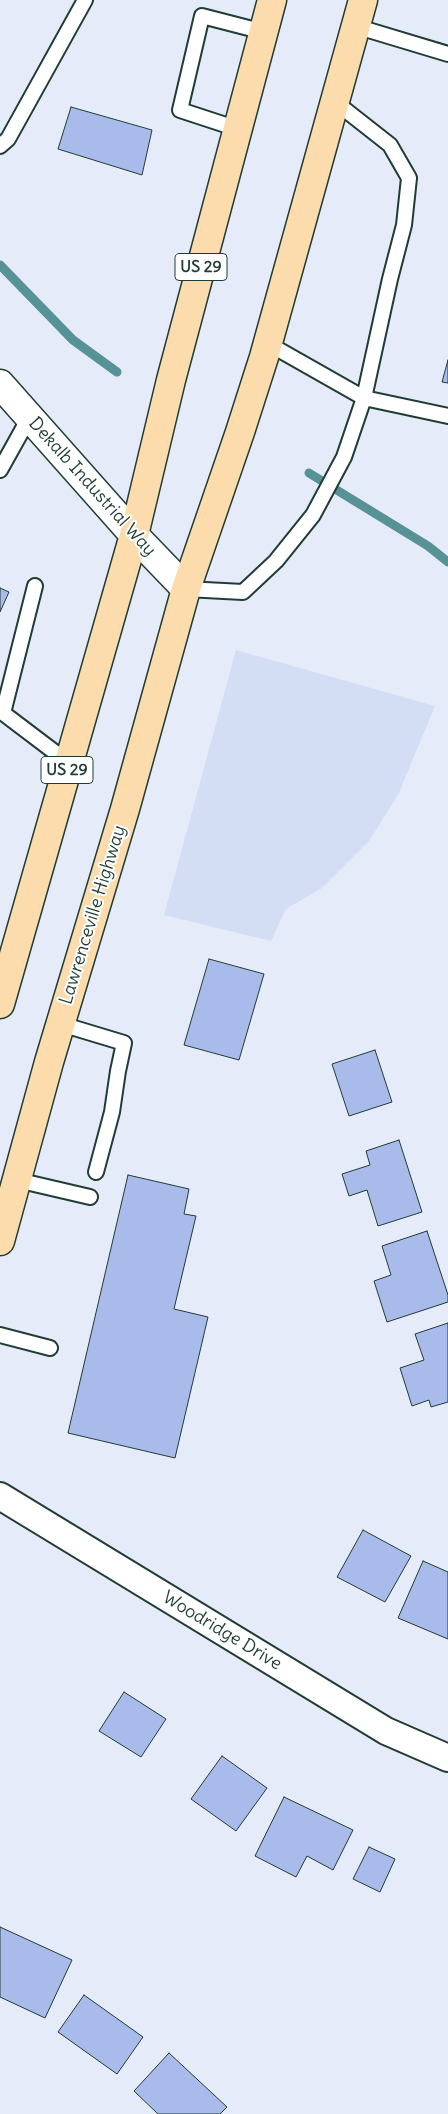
<!DOCTYPE html>
<style>
body{margin:0}
canvas{display:block;background:#e5ebf9}
</style>
<canvas width="448" height="2114"></canvas>
<script>
const context = document.querySelector('canvas').getContext('2d');
context.lineJoin = 'round';
function paint(path, color) { context.fillStyle = color; context.fill(path, 'evenodd'); }
const poly = rows => new Path2D(rows.map(r => 'M' + r).join(''));
function strokePath(path, color, width, dash) { context.strokeStyle = color; context.lineWidth = width; context.lineCap = dash ? 'butt' : 'round'; context.setLineDash(dash || []); context.stroke(path); }
function label(font, color, halo, rows, align = 'center') {
  context.font = font + ' Delius,sans-serif'; context.lineWidth = 4; context.setLineDash([]); context.textBaseline = 'middle'; context.strokeStyle = halo; context.fillStyle = color; for (const [text, x, y, turn = 0] of rows) {
    context.save(); context.translate(x, y); context.rotate((+turn || 0) * Math.PI / 180); context.textAlign = isNaN(turn) ? turn : align; if (halo) context.strokeText(text, 0, 0); context.fillText(text, 0, 0); context.restore();
  }
}
const built = poly([
 [236,650,435,706,398,795,369,841,322,888,286,909,271,941,164,915]
]);
const stream = poly([
 [0,265,73,340,117,372],
 [309,473,428,546,448,562]
]);
const building = poly([
 [71,107,152,130,142,175,58,149,71,107],
 [448,360,448,383,442,382,448,360],
 [0,588,9,592,0,612,0,588],
 [209,959,264,974,239,1060,184,1045,209,959],
 [375,1050,392,1102,349,1116,332,1064,375,1050],
 [399,1140,422,1212,378,1226,367,1190,349,1196,342,1174,370,1165,366,1151,399,1140],
 [128,1175,189,1189,184,1214,196,1216,174,1309,208,1317,175,1458,68,1433,128,1175],
 [427,1231,448,1295,448,1302,387,1322,374,1281,391,1275,382,1246,427,1231],
 [448,1323,448,1402,431,1407,429,1400,412,1406,400,1368,424,1360,415,1334,448,1323],
 [363,1530,411,1556,385,1602,337,1577,363,1530],
 [423,1561,448,1572,448,1639,398,1618,423,1561],
 [124,1692,166,1719,141,1757,99,1731,124,1692],
 [222,1756,267,1788,236,1831,191,1799,222,1756],
 [284,1797,353,1830,333,1870,307,1856,296,1877,255,1856,284,1797],
 [369,1847,395,1859,380,1892,353,1879,369,1847],
 [0,1927,72,1960,45,2018,0,1997,0,1927],
 [84,1995,143,2037,117,2074,58,2032,84,1995],
 [169,2053,227,2107,220,2114,158,2114,134,2091,169,2053]
]);
const service = poly([
 [355,26,448,54],
 [238,129,180,110,202,16,264,32],
 [0,146,8,139,85,0],
 [267,343,364,398,448,416],
 [0,470,29,418],
 [35,586,3,713,69,763],
 [186,589,243,592,276,561,313,515,344,457,364,398,390,279,404,225,409,178,390,145,334,101],
 [61,1024,124,1043,118,1071,112,1112,96,1172],
 [17,1180,90,1197],
 [0,1335,50,1348]
]);
const minor = poly([
 [0,1496,386,1731,448,1758]
]);
const secondary = poly([
 [0,384,134,535,186,589]
]);
const trunk = poly([
 [0,1004,134,535,171,380,272,0],
 [0,1241,49,1062,125,809,186,589,240,432,264,357,363,0]
]);
const shields = [
 [201,267,52],
 [67,770,52]
];
const shieldNames = [
 ["US 29",201,267],
 ["US 29",67,770]
];
const streetNames = [
 ["Dekalb Industrial Way",92,487,48],
 ["Lawrenceville Highway",93,915,-73],
 ["Woodridge Drive",222,1631,31]
];
paint(built, '#d3ddf4');
strokePath(stream, '#579297', 9);
paint(building, '#a8bbea');
strokePath(building, '#1f3d34', 1);
strokePath(service, '#1f3d34', 18);
strokePath(minor, '#1f3d34', 30);
strokePath(secondary, '#1f3d34', 31);
strokePath(trunk, '#1f3d34', 31);
strokePath(service, '#fff', 14);
strokePath(minor, '#fff', 26);
strokePath(secondary, '#fff', 28);
strokePath(trunk, '#fcdcac', 28);
for (const [x, y, w] of shields) { const box = new Path2D(); box.roundRect(x - w / 2, y - 13.5, w, 27, 4); context.fillStyle = '#fff'; context.fill(box); strokePath(box, '#1f3d34', 1); }
label('bold 16px', '#1f3d34', null, shieldNames);
label('18px', '#1f3d34', '#fff', streetNames);
</script>
